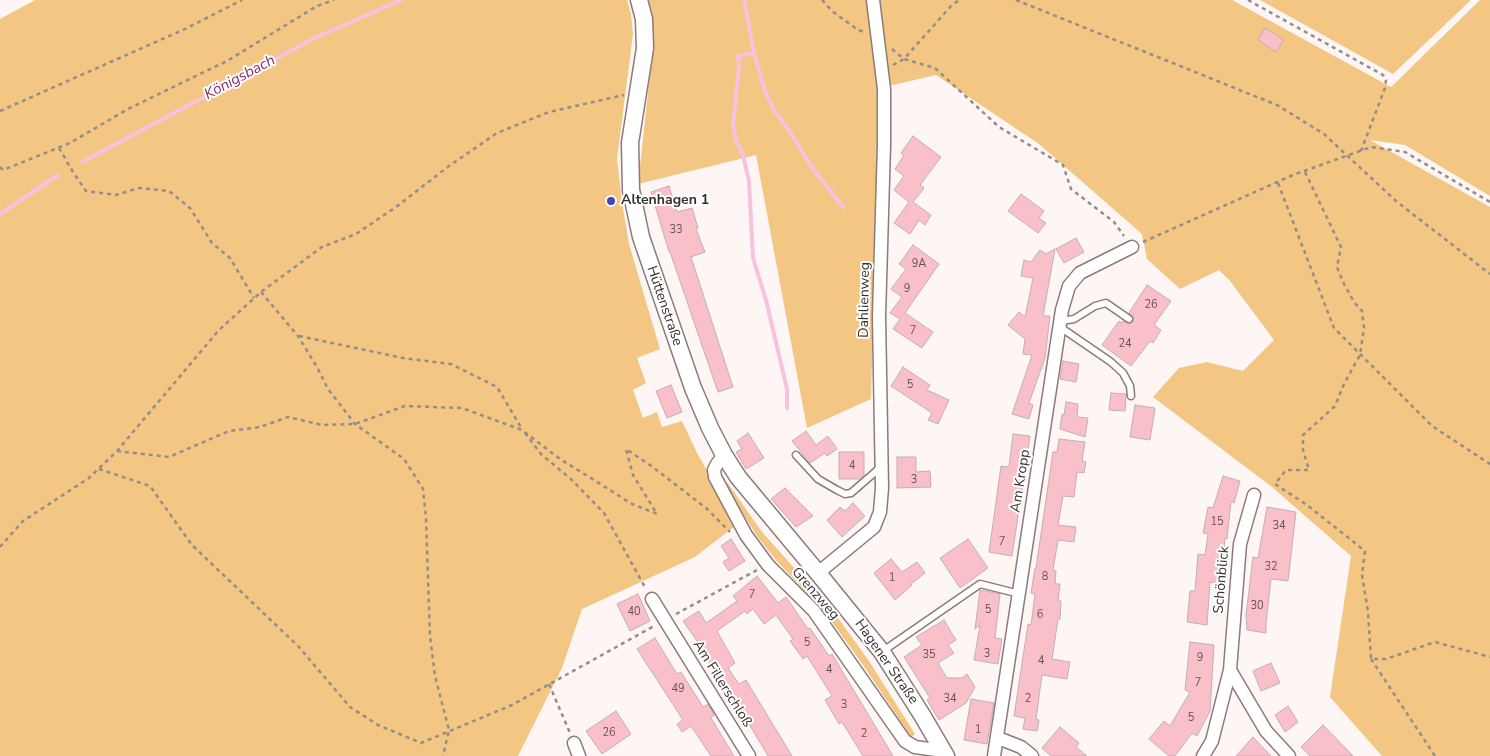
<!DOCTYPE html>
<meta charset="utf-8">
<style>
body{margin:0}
canvas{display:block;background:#fef6f4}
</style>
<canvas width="1490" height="756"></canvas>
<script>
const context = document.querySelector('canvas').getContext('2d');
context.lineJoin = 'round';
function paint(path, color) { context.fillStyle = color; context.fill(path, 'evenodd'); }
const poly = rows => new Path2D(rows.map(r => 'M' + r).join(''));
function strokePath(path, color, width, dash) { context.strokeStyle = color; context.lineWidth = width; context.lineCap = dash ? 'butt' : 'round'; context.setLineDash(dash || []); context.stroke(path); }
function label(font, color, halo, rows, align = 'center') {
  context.font = font + ' "Nunito Sans",sans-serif'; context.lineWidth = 4; context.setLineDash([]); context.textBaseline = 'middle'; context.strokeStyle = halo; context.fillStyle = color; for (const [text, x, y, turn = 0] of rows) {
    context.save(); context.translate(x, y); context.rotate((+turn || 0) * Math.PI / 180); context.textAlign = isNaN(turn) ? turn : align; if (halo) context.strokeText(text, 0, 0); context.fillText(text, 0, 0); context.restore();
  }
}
const green = poly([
 [35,0,627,0,631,14,633,34,617,159,622,202,629,244,660,349,637,358,646,383,633,390,643,418,657,412,662,427,682,421,698,455,715,484,735,526,695,557,582,609,562,668,518,756,0,756,0,19],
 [648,0,868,0,879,81,871,399,807,428,756,155,638,184,653,47,653,16],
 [880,0,1232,0,1391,87,1480,0,1490,0,1490,196,1405,145,1370,140,1490,207,1490,756,1382,756,1330,697,1351,556,1272,487,1153,397,1179,368,1207,362,1243,371,1274,340,1230,281,1219,270,1180,289,1147,259,1142,234,1039,144,936,75,889,86],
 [1260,0,1471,0,1393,74],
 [727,482,762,532,833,611,869,661,915,734,911,737,863,665,827,615,775,559,757,536,726,487]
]);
const stream = poly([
 [744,0,754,53,765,91,774,110,788,129,813,169,843,207],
 [754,53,738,56,739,67,733,124,736,140,743,155,749,181,753,258,766,300,787,389,787,408],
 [82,162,313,39,401,0],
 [0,214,58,175]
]);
const building = poly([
 [1265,28,1284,40,1276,52,1258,40,1265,28],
 [913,136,941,157,920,185,924,188,913,202,931,215,925,225,919,220,910,234,894,223,909,202,894,190,904,176,895,169,904,155,901,153,913,136],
 [669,186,677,212,692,208,698,228,696,229,705,252,691,257,733,387,718,392,670,252,669,252,651,192,669,186],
 [1021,194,1044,211,1039,218,1046,223,1038,233,1008,211,1021,194],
 [1076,238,1084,252,1064,263,1056,249,1076,238],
 [913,245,939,264,905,313,933,332,922,348,893,329,900,319,890,313,902,297,891,289,906,269,899,264,913,245],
 [1055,249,1043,316,1050,316,1045,358,1029,403,1033,405,1029,419,1012,414,1032,355,1023,354,1025,339,1008,325,1019,312,1025,317,1033,278,1021,276,1024,260,1031,262,1040,250,1046,254,1055,249],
 [1147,285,1171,301,1154,325,1161,330,1153,343,1150,341,1131,366,1102,345,1119,321,1121,323,1123,321,1129,324,1133,322,1134,317,1129,313,1147,285],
 [1063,361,1079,364,1076,382,1060,379,1063,361],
 [903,367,930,385,927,390,949,400,938,424,928,420,932,413,891,386,903,367],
 [671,385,682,412,667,418,656,391,671,385],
 [1111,393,1126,394,1125,411,1109,410,1111,393],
 [1066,402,1078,404,1077,417,1088,418,1085,437,1060,429,1062,414,1064,415,1066,402],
 [1135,405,1155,408,1150,440,1130,437,1135,405],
 [806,431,816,445,828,436,837,449,827,456,825,453,810,463,792,441,806,431],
 [748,433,764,458,746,469,736,452,742,449,737,441,748,433],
 [1013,434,1030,436,1012,556,989,552,1001,466,1009,467,1013,434],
 [1059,439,1085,442,1082,461,1086,462,1084,473,1077,472,1074,497,1063,496,1058,525,1076,527,1074,542,1058,540,1053,570,1056,571,1055,584,1060,584,1058,601,1061,601,1060,619,1058,619,1052,659,1070,662,1067,679,1042,675,1036,719,1039,720,1037,731,1023,729,1025,718,1014,716,1028,624,1031,625,1035,594,1031,593,1035,568,1036,568,1053,452,1057,452,1059,439],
 [839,452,864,452,864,475,859,479,839,479,839,452],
 [897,457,916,457,916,472,930,471,931,487,897,488,897,457],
 [1223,476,1240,481,1234,503,1231,501,1227,539,1225,538,1221,584,1210,582,1207,625,1187,622,1190,591,1195,591,1198,554,1205,555,1208,534,1203,533,1208,507,1213,508,1223,476],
 [785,488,813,516,796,527,771,499,785,488],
 [853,503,865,516,842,537,827,520,840,507,845,511,853,503],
 [1267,507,1296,512,1288,581,1271,579,1266,623,1266,633,1247,630,1246,615,1253,557,1258,558,1267,507],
 [731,539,745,561,729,571,723,562,729,558,721,546,731,539],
 [968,539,988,568,960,588,940,558,968,539],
 [891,559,902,572,917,562,925,573,911,584,912,585,895,600,874,573,891,559],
 [757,576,778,603,786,597,808,629,810,628,829,656,832,654,893,756,863,756,842,722,839,724,825,700,832,696,807,656,803,659,790,641,793,639,776,615,764,624,753,609,747,614,745,611,717,631,735,663,728,668,739,684,746,680,792,756,768,756,739,707,736,709,723,689,725,688,697,641,683,621,699,611,706,623,737,601,733,596,757,576],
 [980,590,1000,594,995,638,1002,639,998,664,974,660,980,625,975,629,980,590],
 [638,594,650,621,630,631,617,604,638,594],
 [944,620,956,640,948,645,954,653,938,663,947,678,962,678,967,674,975,687,966,703,939,720,927,700,930,698,904,657,922,645,916,637,944,620],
 [655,638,677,674,681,672,703,707,708,704,714,715,711,718,734,756,711,756,691,726,682,732,677,724,683,720,637,649,655,638],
 [1190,642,1214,645,1210,711,1197,736,1192,733,1175,756,1169,756,1149,739,1164,721,1170,726,1190,692,1185,690,1190,642],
 [1271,663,1280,683,1261,691,1253,671,1271,663],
 [971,699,994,703,987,744,964,740,971,699],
 [1288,706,1298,722,1285,732,1275,715,1288,706],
 [616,711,631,734,602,754,586,731,616,711],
 [1323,725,1353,756,1310,756,1301,747,1323,725],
 [1060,727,1079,743,1076,747,1087,756,1051,756,1042,748,1060,727],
 [1253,737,1271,756,1236,756,1253,737]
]);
const path = poly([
 [822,0,832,11,858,30,864,32],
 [1016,0,1277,105,1324,134,1396,201,1490,274],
 [1248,0,1383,75,1386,80,1385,88,1361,151],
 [892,49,904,59,935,68,999,127,1063,165,1071,189,1114,222,1124,236],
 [893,65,904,59,951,6,959,0],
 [0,111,185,29,242,0],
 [59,148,73,172,86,191,116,195,139,188,169,191,190,208,212,243,230,258,254,298],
 [0,167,3,170,70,143,128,109,227,61,317,6,334,0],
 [1305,172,1341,247,1337,267,1343,282,1354,302,1362,311,1364,328,1360,355,1344,384,1335,406,1303,435,1303,450,1309,470,1286,470,1275,484,1307,505,1365,551,1362,575,1368,612,1371,659,1386,659,1435,642,1490,657],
 [1278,183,1334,328,1432,426,1490,464],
 [1143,242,1293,175,1371,147,1405,152,1490,202],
 [261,292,298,336,317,367,328,389,355,424,404,459,423,489,426,518,430,636,435,676,449,730,443,756],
 [299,336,403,358,451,364,497,387,522,429],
 [525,433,541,454,572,480,604,513,646,589],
 [117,451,169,457,229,431,260,427,288,417,322,425,355,424,405,406,462,408,522,430,560,459,602,485,632,504,657,514,633,475,626,449,650,465,706,508,730,532],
 [99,469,150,486,192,545,298,646,350,707,378,725,421,743,512,705,654,626],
 [0,547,23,521,89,478,117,451,219,330,261,292,322,247,356,234,396,207,449,166,497,133,549,112,624,95],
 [676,614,757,570],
 [1371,659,1435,756],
 [549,684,570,733]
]);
const lane = poly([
 [1061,321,1074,319,1095,306,1106,303,1129,319],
 [1060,327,1111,362,1123,373,1130,386,1131,396],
 [796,455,818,479,837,490,845,494,851,493,881,467],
 [883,651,980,584,1020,594]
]);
const street = poly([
 [724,455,717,464,714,470,715,477,746,535,768,565,814,611,905,741,915,747,943,751],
 [818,573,874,527,880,512,882,488,879,316,884,145,884,89,873,0],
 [652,599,749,756],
 [1230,670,1266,731,1289,756],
 [998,738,1021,747,1032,756],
 [574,743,579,756],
 [994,756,1062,310,1069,286,1080,273,1132,247],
 [1203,756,1212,741,1230,670,1240,544,1254,495]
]);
const secondary = poly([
 [639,0,644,19,645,48,630,143,631,190,641,237,693,388,710,428,724,455,738,477,818,573,882,652,922,715,946,756]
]);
const markers = [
 [611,201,5,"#4346bb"]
];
const numberNames = [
 ["33",676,230],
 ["9A",919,264],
 ["9",907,289],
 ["26",1151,305],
 ["7",913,331],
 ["24",1125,344],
 ["5",910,385],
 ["4",852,466],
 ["3",914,480],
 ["15",1217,522],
 ["34",1279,526],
 ["7",1002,542],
 ["32",1271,567],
 ["8",1045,577],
 ["1",892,578],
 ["7",752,595],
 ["30",1257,606],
 ["5",988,610],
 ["40",634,612],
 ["6",1040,615],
 ["5",807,643],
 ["3",987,654],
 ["35",929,655],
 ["9",1200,658],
 ["4",1041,661],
 ["4",829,670],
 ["7",1198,683],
 ["49",678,689],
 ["34",950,699],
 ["2",1028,699],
 ["3",844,705],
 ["5",1191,718],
 ["1",978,730],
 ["26",609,733],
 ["2",864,734]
];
const poiNames = [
 ["Altenhagen 1",621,201]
];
const streetNames = [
 ["Dahlienweg",865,300,-89],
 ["Hüttenstraße",664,306,71],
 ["Am Kropp",1021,481,-81],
 ["Schönblick",1222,580,-85],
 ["Grenzweg",815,594,49],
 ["Hagener Straße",886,662,55],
 ["Am Fillerschloß",722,684,58]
];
const waterNames = [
 ["Königsbach",240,78,-28]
];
paint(green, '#f3c683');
strokePath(stream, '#f6c3df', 4);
paint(building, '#fac0c9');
strokePath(building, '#c2afb2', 1);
strokePath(lane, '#8c7b77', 9);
strokePath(street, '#8c7b77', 15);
strokePath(secondary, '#8c7b77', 19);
strokePath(path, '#948d8b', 2.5, [4, 4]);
strokePath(lane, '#fff', 6);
strokePath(street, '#fff', 12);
strokePath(secondary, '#fff', 16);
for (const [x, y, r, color] of markers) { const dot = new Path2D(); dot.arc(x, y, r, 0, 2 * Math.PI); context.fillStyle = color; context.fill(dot); strokePath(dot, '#fff', 2); }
label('11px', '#675355', null, numberNames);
label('bold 14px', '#362f2e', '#fff', poiNames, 'left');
label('14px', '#362f2e', '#fff', streetNames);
label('italic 15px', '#8b2e69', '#fff', waterNames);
</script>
